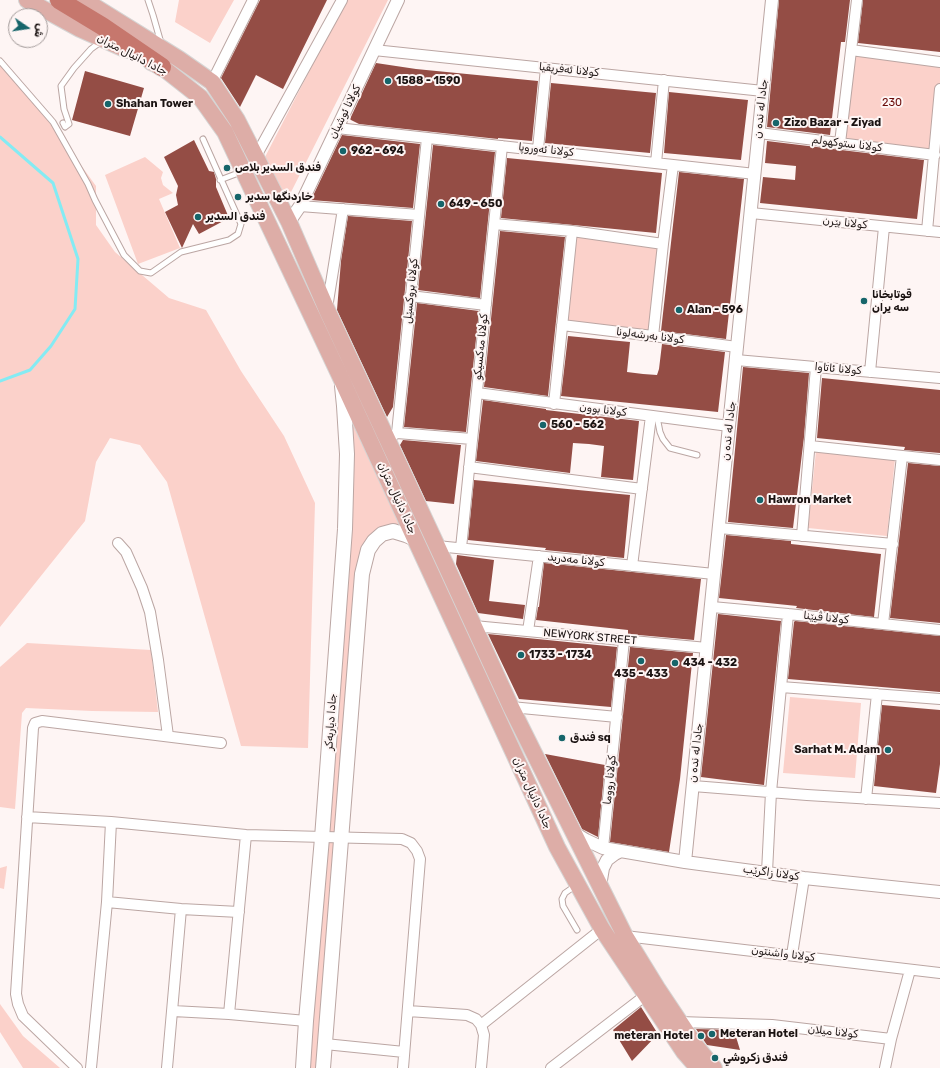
<!DOCTYPE html>
<meta charset="utf-8">
<style>
body{margin:0}
#map{position:relative;width:940px;height:1068px;overflow:hidden;background:#fef5f4;font-family:Rubik,"Noto Naskh Arabic",sans-serif}
canvas{display:block}
.north{position:absolute;left:8px;top:8px;width:40px;height:40px;box-sizing:border-box;background:#fef5f4;border:1px solid #a39b9a;border-radius:50%;rotate:103deg;font-size:11px;font-weight:700;line-height:16px;text-align:center;color:#1b1312}
.north::after{content:'';display:block;margin:auto;width:14px;height:18px;background:#16656a;clip-path:polygon(50% 0,100% 100%,50% 72%,0 100%)}
</style>
<div id="map">
<canvas width="940" height="1068"></canvas>
<div class="north">ش</div>
</div>
<script>
const context = document.querySelector('canvas').getContext('2d');
context.lineJoin = 'round';
function paint(path, color) { context.fillStyle = color; context.fill(path, 'evenodd'); }
const poly = rows => new Path2D(rows.map(r => 'M' + r).join(''));
function strokePath(path, color, width, dash) { context.strokeStyle = color; context.lineWidth = width; context.lineCap = dash ? 'butt' : 'round'; context.setLineDash(dash || []); context.stroke(path); }
function label(font, color, halo, rows, align = 'center') {
  context.font = font + ' Rubik,"Noto Naskh Arabic",sans-serif'; context.lineWidth = 4; context.setLineDash([]); context.textBaseline = 'middle'; context.strokeStyle = halo; context.fillStyle = color; for (const [text, x, y, turn = 0] of rows) {
    context.save(); context.translate(x, y); context.rotate((+turn || 0) * Math.PI / 180); context.textAlign = isNaN(turn) ? turn : align; if (halo) context.strokeText(text, 0, 0); context.fillText(text, 0, 0); context.restore();
  }
}
const green = poly([
 [179,0,234,0,210,43,175,22],
 [346,0,388,0,286,202,264,159],
 [851,50,940,62,940,89,935,155,840,143],
 [0,65,52,116,75,157,96,186,96,225,115,252,169,298,206,310,241,371,284,436,315,503,308,748,241,746,167,482,140,445,110,438,96,462,85,521,0,627],
 [145,157,163,172,161,178,163,185,173,193,159,199,180,248,138,264,105,175],
 [572,231,663,244,653,336,562,325],
 [344,406,415,539,393,531,368,550,323,1068,303,1068,322,838],
 [816,451,895,459,887,536,808,528],
 [27,643,151,650,158,712,92,711,26,708,22,713,15,809,0,807,0,667],
 [790,697,861,703,855,778,783,773],
 [7,866,4,889,0,888,0,868],
 [0,1004,23,1036,60,1068,23,1068,0,1032]
]);
const stream = poly([
 [0,137,53,183,78,259,75,309,51,346,30,370,0,381]
]);
const building = poly([
 [260,0,327,0,283,89,256,75,240,107,221,78],
 [779,0,850,0,845,42,841,42,830,135,767,127],
 [863,0,940,0,940,52,858,43],
 [376,63,416,69,538,81,532,141,498,138,498,139,359,124,351,120,350,119],
 [85,71,144,88,130,136,72,120],
 [551,83,656,93,650,153,545,143],
 [669,92,748,100,741,160,664,153],
 [342,135,420,144,413,208,311,200],
 [194,140,209,171,214,172,216,179,216,187,229,218,199,234,193,224,182,248,165,212,178,205,176,195,178,186,164,157],
 [767,141,924,160,917,219,760,203,763,177,795,180,796,166,765,163],
 [433,145,495,152,480,298,418,290],
 [507,158,662,173,656,233,501,218],
 [679,172,744,179,726,339,661,331],
 [348,216,412,221,393,407,387,417,337,310,341,261],
 [500,231,565,237,548,396,484,387],
 [417,303,479,311,466,432,404,427],
 [568,336,630,342,627,372,643,374,657,375,659,369,662,344,725,352,718,412,561,396],
 [743,367,809,373,804,437,793,528,728,522],
 [822,378,940,390,940,453,904,450,905,447,817,438],
 [483,400,546,409,546,410,639,421,633,480,601,477,604,446,589,444,573,443,570,473,476,461],
 [403,440,461,445,454,504,426,501,400,445],
 [908,463,940,466,940,623,890,618],
 [474,480,630,495,624,558,545,550,546,548,468,540],
 [726,535,791,541,791,544,881,554,874,617,796,608,797,606,719,598],
 [457,555,494,560,489,601,525,605,523,619,478,613,456,564],
 [544,563,701,579,694,640,628,634,628,630,536,620,538,607,539,607],
 [718,614,781,621,764,785,701,777],
 [795,621,940,636,940,692,788,679,794,622],
 [488,634,617,647,611,707,519,699],
 [630,647,693,653,680,779,669,852,610,842],
 [882,705,940,710,940,764,936,793,874,786],
 [545,754,605,765,598,837,582,829],
 [641,1007,658,1034,632,1061,613,1030],
 [696,1029,734,1030,740,1050,707,1045]
]);
const service = poly([
 [148,0,153,15,161,43],
 [0,61,53,122,88,184,95,200,124,255,140,271,151,273,181,252,229,240,238,234,241,224,203,139],
 [63,123,65,127,69,124,64,109,61,86,74,68,91,49,102,41],
 [220,180,241,172],
 [657,417,660,432,663,439,670,448,697,455],
 [575,886,565,893,562,899,563,906,577,930]
]);
const minor = poly([
 [374,50,763,91],
 [851,50,940,62],
 [212,82,253,0],
 [337,128,755,174],
 [759,133,935,155],
 [840,143,857,0],
 [538,149,546,68],
 [256,156,342,0],
 [656,163,664,80],
 [300,206,419,215],
 [751,213,940,232],
 [494,224,572,231,663,244],
 [927,231,940,89],
 [410,296,486,305],
 [327,308,343,209],
 [562,325,653,336,737,347],
 [653,336,663,244,673,165],
 [736,360,940,378],
 [870,372,884,227],
 [477,393,729,426],
 [554,404,572,231],
 [397,433,472,439],
 [386,439,397,433,427,138],
 [810,446,940,460],
 [469,467,642,489],
 [719,528,893,544],
 [802,536,816,367],
 [118,543,126,552,142,588,150,612,158,660,168,736],
 [437,546,714,574],
 [461,548,502,146],
 [632,566,651,416],
 [712,607,788,614,940,630],
 [883,624,902,456],
 [474,626,707,648],
 [528,631,539,556],
 [781,687,940,699],
 [511,707,617,717],
 [693,786,807,795,940,803],
 [866,799,877,694],
 [27,817,111,822,246,835,402,839,411,843,417,851,420,859,403,1068],
 [603,848,624,640],
 [767,872,771,792,788,614],
 [107,902,181,909,239,912],
 [625,936,940,973],
 [792,955,804,878],
 [173,1011,229,1014,306,1021],
 [408,1011,467,1015,476,1019,481,1025,484,1035,481,1068],
 [229,1014,246,835],
 [680,1022,772,1025,891,1039],
 [481,1025,602,929],
 [325,1044,404,1052],
 [77,1068,23,1016,18,1004,16,994,33,728,35,723,42,721,221,743],
 [91,1068,107,902,111,822],
 [167,1068,181,909],
 [551,1068,646,995],
 [885,1068,891,1039,910,970]
]);
const tertiary = poly([
 [289,222,300,206,398,0],
 [573,832,586,840,603,848,685,862,804,878,940,892],
 [685,862,772,0],
 [600,886,603,868,607,860,615,854,621,851]
]);
const secondary = poly([
 [303,1068,306,1021,322,838,345,529,347,454,344,406,342,386],
 [323,1068,362,574,368,550,374,541,382,534,393,531,406,535,415,539]
]);
const primary = poly([
 [27,0,80,29,127,50],
 [84,0,179,59,212,82,237,120,289,222,327,310,437,546,511,707,625,936,657,988,695,1045,714,1068],
 [151,62,162,67,200,97,225,132,340,376,557,847,602,929,684,1052,698,1068]
]);
const motorway = poly([
 [59,0,102,26,162,67]
]);
const markers = [
 [388,81,4,"#16656a"],
 [108,104,4,"#16656a"],
 [776,123,4,"#16656a"],
 [343,151,4,"#16656a"],
 [227,168,4,"#16656a"],
 [238,197,4,"#16656a"],
 [441,204,4,"#16656a"],
 [198,217,4,"#16656a"],
 [864,301,4,"#16656a"],
 [679,310,4,"#16656a"],
 [543,425,4,"#16656a"],
 [760,500,4,"#16656a"],
 [521,655,4,"#16656a"],
 [641,661,4,"#16656a"],
 [675,663,4,"#16656a"],
 [562,738,4,"#16656a"],
 [888,750,4,"#16656a"],
 [712,1034,4,"#16656a"],
 [701,1036,4,"#16656a"],
 [715,1058,4,"#16656a"]
];
const streetNames = [
 ["جادا دانيال متران",132,55,27],
 ["كولانا ئه‌فریقیا",569,70,6],
 ["جادا له نده ن",761,109,-84],
 ["كولانا ئوشيان",345,112,-64],
 ["كولانا ستوكهولم",847,144,7],
 ["كولانا ئه‌وروپا",546,150,6],
 ["كولانا بێرن",845,223,6],
 ["كولانا بروکسێل",411,291,-84],
 ["كولانا به‌رشه‌لونا",650,336,7],
 ["كولانا مەکسیکو",481,347,-84],
 ["كولانا ئاتاوا",838,369,5],
 ["كولانا بوون",603,410,7],
 ["جادا له نده ن",729,431,-84],
 ["جادا دانيال متران",397,498,65],
 ["كولانا مه‌درید",576,560,6],
 ["كولانا ڤیێنا",826,618,6],
 ["NEWYORK STREET",590,637,5],
 ["جادا دیاربه‌كر",331,722,-86],
 ["جادا له نده ن",696,753,-84],
 ["كولانا رووما",610,780,-84],
 ["جادا دانيال متران",532,793,65],
 ["كولانا زاگرێب",771,873,8],
 ["كولانا واشنتون",783,954,7],
 ["كولانا ميلان",833,1032,6]
];
const poiNames = [
 ["1588 - 1590",396,81],
 ["Shahan Tower",116,104],
 ["Zizo Bazar - Ziyad",784,123],
 ["962 - 694",351,151],
 ["فندق السدير بلاص",235,168],
 ["خاردنگها سدير",246,197],
 ["649 - 650",449,204],
 ["فندق السدير",206,217],
 ["قوتابخانا",872,295],
 ["سه يران",872,308],
 ["Alan - 596",687,310],
 ["560 - 562",551,425],
 ["Hawron Market",768,500],
 ["1733 - 1734",529,655],
 ["434 - 432",683,663],
 ["435 - 433",641,674,"center"],
 ["فندق sq",570,738],
 ["Sarhat M. Adam",880,750,"right"],
 ["Meteran Hotel",720,1034],
 ["meteran Hotel",693,1036,"right"],
 ["فندق زكروشي",723,1058]
];
const parkNames = [
 ["230",892,103]
];
paint(green, '#fbd1ca');
strokePath(stream, '#84ebf3', 3);
paint(building, '#944d45');
strokePath(service, '#bba6a3', 7);
strokePath(minor, '#bba6a3', 12);
strokePath(tertiary, '#bba6a3', 14);
strokePath(secondary, '#bba6a3', 16);
strokePath(primary, '#d6d5d4', 18);
strokePath(motorway, '#d6d5d4', 20);
strokePath(service, '#fff', 5);
strokePath(minor, '#fff', 10);
strokePath(tertiary, '#fff', 12);
strokePath(secondary, '#fff', 14);
strokePath(primary, '#ddada7', 16);
strokePath(motorway, '#c6776d', 18);
for (const [x, y, r, color] of markers) { const dot = new Path2D(); dot.arc(x, y, r, 0, 2 * Math.PI); context.fillStyle = color; context.fill(dot); strokePath(dot, '#fef5f4', 1.5); }
label('11px', '#1b1312', '#fef5f4', streetNames);
label('bold 11px', '#1b1312', '#fef5f4', poiNames, 'left');
label('11px', '#690a08', '#fef5f4', parkNames);
</script>
